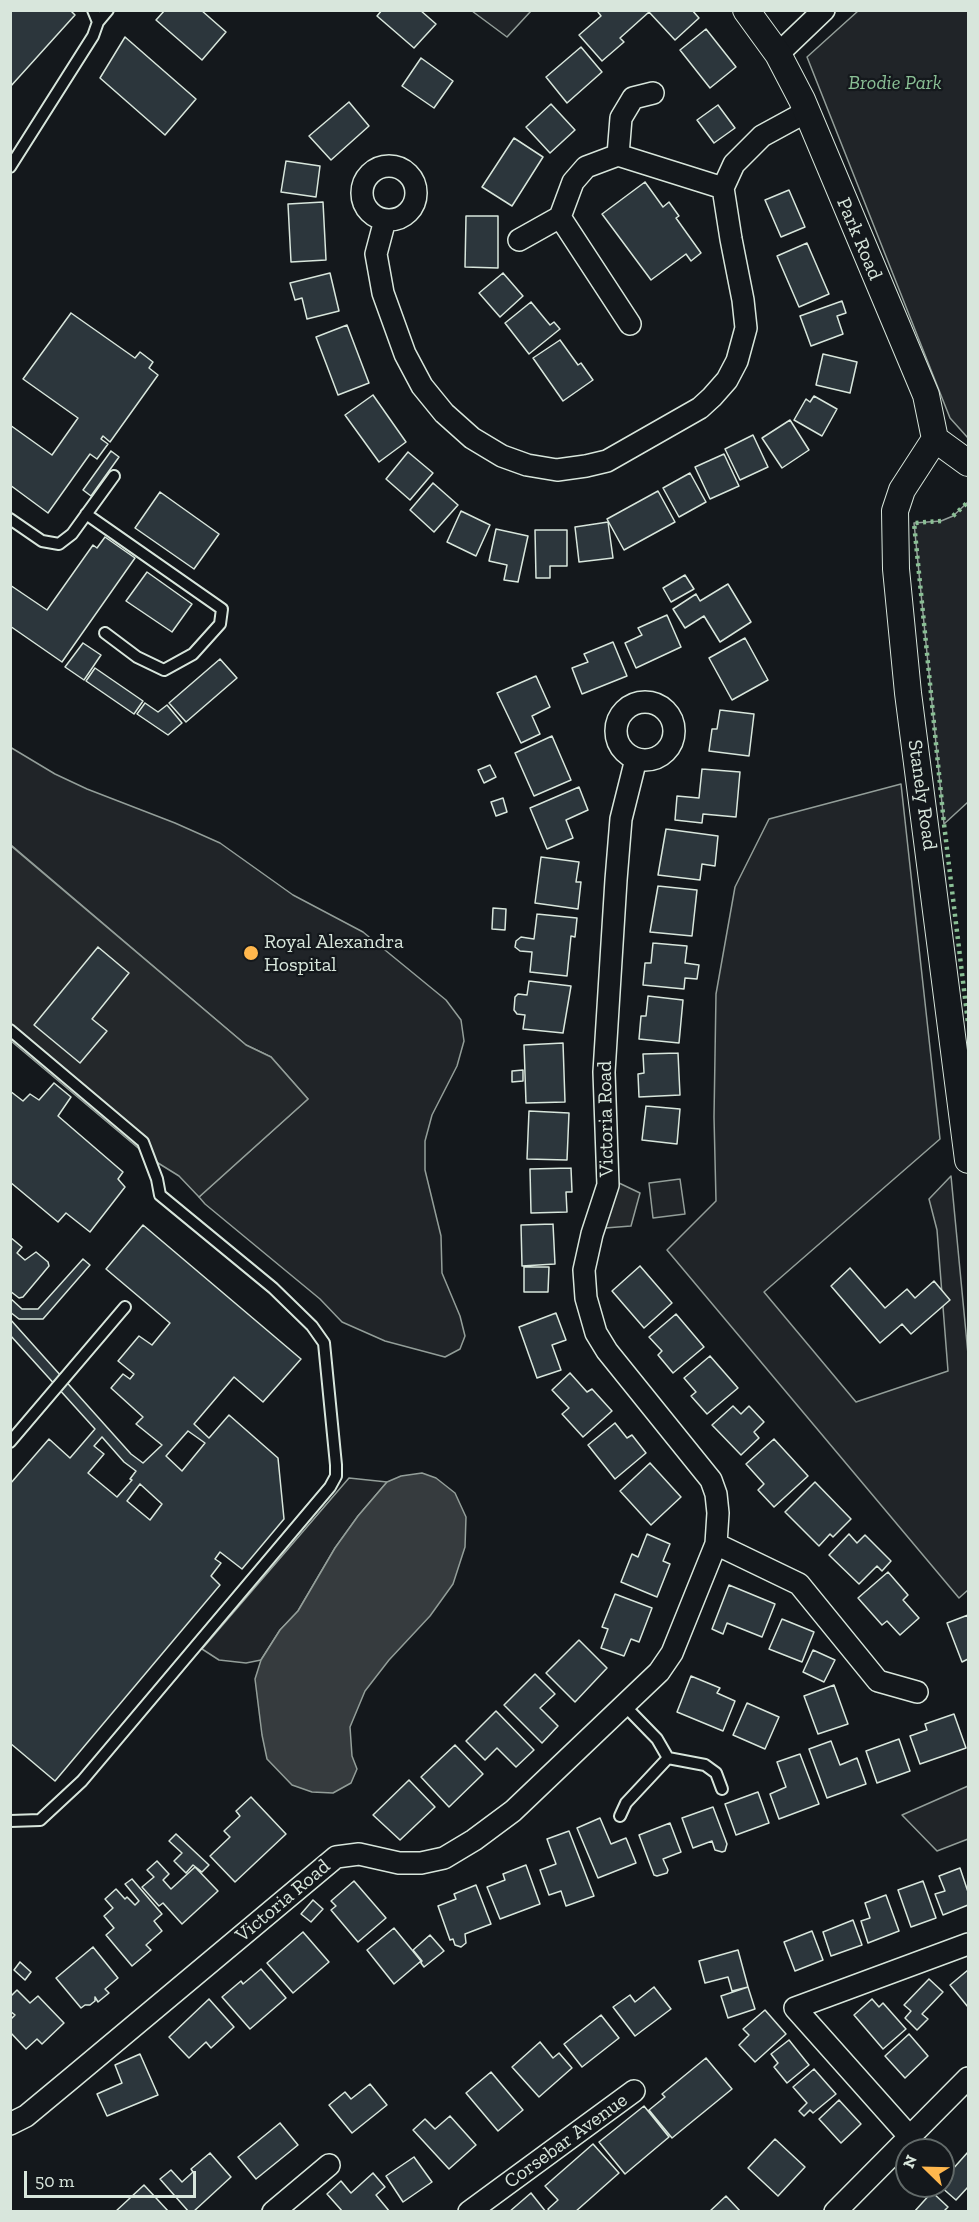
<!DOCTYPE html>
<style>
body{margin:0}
#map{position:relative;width:979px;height:2222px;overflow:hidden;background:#14181c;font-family:"Zilla Slab",serif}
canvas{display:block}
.frame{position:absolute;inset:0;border:12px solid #d8e6dc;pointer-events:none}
.north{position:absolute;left:895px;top:2138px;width:60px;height:60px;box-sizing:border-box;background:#14181c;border:2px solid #626a69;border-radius:50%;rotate:293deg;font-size:16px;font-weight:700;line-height:24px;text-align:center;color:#d8e6dc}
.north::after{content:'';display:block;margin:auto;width:21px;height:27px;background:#ffb74d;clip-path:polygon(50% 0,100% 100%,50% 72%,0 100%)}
.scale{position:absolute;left:24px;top:2171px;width:172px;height:27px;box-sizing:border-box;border:3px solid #d8e6dc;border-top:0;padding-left:8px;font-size:18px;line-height:21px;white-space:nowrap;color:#d8e6dc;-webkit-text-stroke:4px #14181c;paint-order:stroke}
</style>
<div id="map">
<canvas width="979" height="2222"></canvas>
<div class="frame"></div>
<div class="north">N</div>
<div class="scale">50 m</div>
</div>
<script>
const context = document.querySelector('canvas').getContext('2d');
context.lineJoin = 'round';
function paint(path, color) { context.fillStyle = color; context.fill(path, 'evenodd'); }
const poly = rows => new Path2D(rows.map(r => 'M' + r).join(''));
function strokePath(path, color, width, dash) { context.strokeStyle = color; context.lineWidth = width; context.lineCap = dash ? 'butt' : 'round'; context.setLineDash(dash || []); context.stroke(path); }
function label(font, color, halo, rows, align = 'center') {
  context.font = font + ' "Zilla Slab",serif'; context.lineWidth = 4.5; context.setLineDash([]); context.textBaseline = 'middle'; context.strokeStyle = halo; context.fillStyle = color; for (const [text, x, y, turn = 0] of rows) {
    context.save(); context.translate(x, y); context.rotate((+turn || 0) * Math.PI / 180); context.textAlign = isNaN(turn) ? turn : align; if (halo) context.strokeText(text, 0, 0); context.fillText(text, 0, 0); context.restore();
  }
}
const green = poly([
 [472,11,531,11,507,37,472,11],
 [858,11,968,11,968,438,950,418,807,57,858,11],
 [968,502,968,802,944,824,914,523,941,521,953,516,968,502],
 [10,747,55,774,87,789,175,823,220,843,293,895,363,932,446,1000,461,1020,464,1041,457,1066,432,1115,425,1141,425,1170,441,1236,442,1273,460,1316,465,1336,460,1349,445,1357,385,1341,342,1322,320,1299,205,1204,199,1197,308,1099,271,1057,246,1045,11,845,10,747],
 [901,784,940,1139,764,1292,856,1402,948,1371,937,1230,929,1199,951,1176,968,1354,968,1590,959,1598,667,1250,716,1201,714,1117,716,994,735,887,769,819,901,784],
 [680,1179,685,1214,653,1218,649,1183,680,1179],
 [349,1478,387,1482,358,1516,335,1548,298,1611,280,1630,261,1660,246,1663,219,1660,202,1649,349,1478],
 [968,1786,968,1839,937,1851,902,1815,968,1786]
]);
const parking = poly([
 [10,845,246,1045,271,1057,308,1099,199,1197,179,1176,150,1158,11,1041,10,845],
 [619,1183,640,1193,631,1226,605,1228,619,1183]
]);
const water = poly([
 [422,1473,436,1478,455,1493,466,1517,465,1547,453,1584,430,1616,389,1660,365,1691,350,1727,352,1756,357,1769,351,1783,333,1793,312,1792,292,1785,267,1759,262,1735,255,1679,261,1660,280,1630,298,1611,335,1548,358,1516,387,1482,401,1476,422,1473]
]);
const building = poly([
 [10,10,70,10,75,15,10,87,10,10],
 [165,10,201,10,226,32,202,60,156,20,165,10],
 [382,10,420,10,436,24,414,48,377,16,382,10],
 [600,10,647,10,649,12,620,38,624,42,602,61,579,35,601,16,598,12,600,10],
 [650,10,692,10,699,18,675,40,649,12,650,10],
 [706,29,736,67,710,88,680,50,706,29],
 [125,37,196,99,165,135,100,78,125,37],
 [581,47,602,72,567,103,546,77,581,47],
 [421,58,453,81,434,108,402,86,421,58],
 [349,102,369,126,331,160,309,136,349,102],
 [551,104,575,130,550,153,526,127,551,104],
 [718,105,735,128,714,143,697,120,718,105],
 [514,138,543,157,512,206,482,187,514,138],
 [286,161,320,166,316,197,281,192,286,161],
 [645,182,663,207,669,202,679,216,676,218,701,253,691,261,686,254,651,280,602,214,645,182],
 [789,190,805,227,781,237,765,200,789,190],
 [323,202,326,260,291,262,288,204,323,202],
 [466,216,498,216,498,268,465,267,466,216],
 [807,243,829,294,799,307,777,256,807,243],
 [330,273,339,311,307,319,302,298,295,300,290,283,330,273],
 [503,273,523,296,500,317,479,293,503,273],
 [842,301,846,313,837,316,843,334,811,346,800,316,842,301],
 [531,302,550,325,554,322,560,329,529,354,505,323,531,302],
 [71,313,135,358,140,352,153,362,149,368,158,375,110,442,103,436,101,439,108,444,97,459,90,454,48,513,10,485,10,425,52,455,78,418,23,379,71,313],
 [347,325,369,383,338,395,316,337,347,325],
 [560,340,578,365,581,363,593,380,563,401,533,358,560,340],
 [823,354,857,362,850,393,816,385,823,354],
 [373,395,406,442,379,462,345,415,373,395],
 [814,396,837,409,822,436,794,420,806,399,810,402,814,396],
 [790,420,809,450,782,468,762,438,790,420],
 [753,435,768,467,740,480,725,449,753,435],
 [111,451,119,457,91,496,83,490,111,451],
 [408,452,433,473,410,500,386,479,408,452],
 [724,454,739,486,710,499,695,467,724,454],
 [690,473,706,502,679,517,663,488,690,473],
 [433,483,458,505,434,532,410,510,433,483],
 [658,491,675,522,624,550,607,519,658,491],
 [160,492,219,534,194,569,135,528,160,492],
 [461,511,490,525,476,556,447,542,461,511],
 [608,522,613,558,579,562,575,527,608,522],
 [496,529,528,536,518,582,504,580,507,565,489,561,496,529],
 [535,530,567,530,567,566,550,566,550,578,536,578,535,530],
 [105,537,135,558,62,662,10,626,10,585,47,610,93,545,97,548,105,537],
 [147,572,192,604,172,632,126,601,147,572],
 [685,575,694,589,671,602,663,588,685,575],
 [728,584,751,622,720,642,704,616,685,628,673,609,696,594,700,601,728,584],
 [667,615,681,647,636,668,625,643,642,635,638,628,667,615],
 [745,638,768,680,732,700,709,658,745,638],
 [613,642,627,676,582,694,572,668,588,662,584,654,613,642],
 [83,643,101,655,84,680,65,667,83,643],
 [220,659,237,678,186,722,169,703,220,659],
 [95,668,143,701,134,714,86,681,95,668],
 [536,676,550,707,532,716,540,734,521,743,497,693,536,676],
 [145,703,158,712,167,705,182,723,168,735,137,714,145,703],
 [720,710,754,714,749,756,709,751,712,729,717,729,720,710],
 [552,736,571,780,534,796,515,753,552,736],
 [490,765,496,777,484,783,478,770,490,765],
 [702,769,740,772,736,817,703,814,702,823,675,820,677,796,699,798,702,769],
 [579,787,588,810,566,820,573,838,547,849,530,808,579,787],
 [503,798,507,812,496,816,491,802,503,798],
 [666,829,718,836,715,866,702,864,700,880,658,875,666,829],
 [541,857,579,862,576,882,581,882,578,909,535,903,541,857],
 [658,886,697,890,692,936,650,932,658,886],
 [493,908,506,909,505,930,492,929,493,908],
 [537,914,577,918,575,937,571,936,567,976,530,972,532,952,520,951,515,947,516,941,521,937,534,939,537,914],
 [653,943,687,946,685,963,699,965,697,979,685,978,684,989,643,985,645,963,651,963,653,943],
 [98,947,129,973,92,1019,107,1031,80,1063,34,1025,98,947],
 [529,981,571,986,563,1033,523,1029,525,1015,517,1014,514,1010,515,997,518,994,527,995,529,981],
 [648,996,683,1000,679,1043,639,1039,641,1016,646,1016,648,996],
 [563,1043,565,1102,526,1103,524,1045,563,1043],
 [678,1053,680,1095,639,1097,638,1074,644,1073,643,1054,678,1053],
 [523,1070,523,1081,512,1082,512,1071,523,1070],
 [54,1083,71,1097,58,1116,123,1172,118,1179,125,1187,90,1232,66,1213,58,1222,10,1182,10,1091,23,1101,30,1094,39,1100,54,1083],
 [646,1106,680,1109,677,1144,642,1140,646,1106],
 [529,1111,569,1113,567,1160,527,1159,529,1111],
 [571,1168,572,1192,566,1192,567,1212,531,1213,530,1169,571,1168],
 [553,1224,555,1264,522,1266,521,1225,553,1224],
 [143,1225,301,1359,263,1402,234,1377,194,1424,209,1438,229,1415,278,1458,284,1519,242,1569,220,1552,215,1559,221,1563,211,1576,220,1585,55,1781,10,1743,10,1484,49,1439,70,1458,95,1429,10,1335,10,1319,131,1454,143,1463,162,1445,136,1424,143,1417,111,1388,123,1374,130,1379,134,1374,118,1361,139,1336,152,1345,170,1323,106,1269,143,1225],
 [188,1431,205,1443,182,1471,166,1456,188,1431],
 [102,1437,124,1462,136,1471,130,1479,132,1480,117,1497,88,1473,104,1454,94,1446,102,1437],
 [140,1484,162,1504,150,1520,127,1501,140,1484],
 [10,1237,22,1247,17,1253,25,1260,36,1252,48,1262,49,1266,23,1297,19,1298,10,1291,10,1237],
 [83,1259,90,1265,43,1319,19,1319,10,1312,10,1298,22,1309,38,1309,83,1259],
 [640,1266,672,1303,644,1328,612,1291,640,1266],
 [524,1267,549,1267,548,1292,524,1292,524,1267],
 [850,1268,885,1308,907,1289,915,1298,934,1281,950,1300,911,1334,902,1324,880,1343,831,1286,850,1268],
 [556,1313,566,1340,552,1345,561,1370,537,1378,519,1327,556,1313],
 [676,1314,704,1347,673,1373,658,1355,662,1351,649,1337,676,1314],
 [710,1356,738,1388,707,1414,691,1396,696,1392,684,1378,710,1356],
 [570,1373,587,1392,592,1389,612,1411,583,1437,562,1414,569,1408,552,1390,570,1373],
 [733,1406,741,1414,749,1406,764,1422,754,1432,759,1438,741,1455,712,1425,733,1406],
 [615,1423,627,1438,632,1435,646,1453,615,1479,588,1445,615,1423],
 [774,1439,808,1476,774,1507,758,1490,764,1484,746,1464,774,1439],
 [650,1463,681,1497,651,1525,620,1491,650,1463],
 [815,1482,851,1519,833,1537,830,1534,819,1546,785,1512,815,1482],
 [647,1534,670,1544,663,1561,670,1564,657,1597,621,1582,632,1554,638,1557,647,1534],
 [849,1534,857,1543,865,1535,891,1561,882,1571,877,1566,859,1584,829,1555,849,1534],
 [888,1572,908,1595,903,1600,919,1618,900,1635,887,1621,882,1625,858,1598,888,1572],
 [729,1585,775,1604,762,1637,727,1623,723,1634,712,1629,729,1585],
 [615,1594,652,1608,639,1642,631,1639,624,1656,601,1648,608,1629,602,1627,615,1594],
 [968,1615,968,1659,962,1662,947,1623,968,1615],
 [782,1619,814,1632,802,1662,769,1649,782,1619],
 [579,1640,607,1668,575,1702,546,1673,579,1640],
 [813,1650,835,1660,824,1682,803,1672,813,1650],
 [535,1674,555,1694,540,1708,558,1726,542,1743,504,1705,535,1674],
 [691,1676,720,1688,717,1693,735,1701,723,1731,677,1712,691,1676],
 [834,1685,848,1724,818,1734,804,1696,834,1685],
 [747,1703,779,1717,765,1749,733,1735,747,1703],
 [496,1711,534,1750,516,1767,497,1748,485,1760,466,1741,496,1711],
 [954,1714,966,1748,920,1764,910,1736,927,1730,925,1724,954,1714],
 [899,1739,910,1771,877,1783,866,1751,899,1739],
 [831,1741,840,1765,857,1758,866,1784,827,1798,809,1749,831,1741],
 [455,1745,483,1774,449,1807,421,1777,455,1745],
 [800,1754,819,1804,779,1819,770,1794,786,1787,777,1762,800,1754],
 [409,1780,435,1807,400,1840,373,1815,409,1780],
 [758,1792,769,1823,736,1835,725,1804,758,1792],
 [251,1797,286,1834,235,1882,210,1856,230,1837,224,1831,240,1816,236,1811,251,1797],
 [713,1807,727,1844,725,1851,722,1852,715,1850,712,1841,693,1848,682,1818,713,1807],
 [600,1818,611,1844,626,1838,636,1863,598,1878,577,1828,600,1818],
 [670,1823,681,1852,663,1859,668,1870,667,1873,657,1876,654,1875,639,1835,670,1823],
 [569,1831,594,1896,566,1906,561,1891,549,1895,540,1870,556,1864,547,1839,569,1831],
 [176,1834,209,1865,202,1872,193,1865,186,1873,174,1861,182,1853,169,1841,176,1834],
 [157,1861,169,1874,163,1880,171,1889,195,1867,218,1891,182,1924,163,1903,159,1906,142,1887,154,1877,147,1870,157,1861],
 [526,1865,540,1904,500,1919,487,1887,505,1880,503,1874,526,1865],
 [960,1868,968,1892,968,1905,943,1915,935,1894,945,1891,939,1876,960,1868],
 [132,1879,162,1914,154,1921,162,1931,146,1945,151,1950,132,1966,106,1935,114,1928,104,1916,113,1908,105,1899,116,1889,125,1899,127,1897,135,1905,139,1901,125,1884,132,1879],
 [354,1881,386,1918,358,1942,331,1910,336,1906,331,1901,354,1881],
 [923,1881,936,1918,911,1927,898,1890,923,1881],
 [476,1885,491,1924,465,1934,466,1943,461,1947,455,1945,453,1939,450,1940,438,1906,456,1899,454,1894,476,1885],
 [886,1895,899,1931,868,1943,861,1921,870,1918,865,1903,886,1895],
 [313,1900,323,1909,311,1922,301,1914,313,1900],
 [853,1920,862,1945,831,1956,823,1932,853,1920],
 [394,1928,421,1961,394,1984,367,1950,394,1928],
 [812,1931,823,1960,795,1971,784,1942,812,1931],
 [303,1932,329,1962,293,1993,267,1963,303,1932],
 [430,1935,444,1951,424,1967,421,1963,422,1961,413,1950,430,1935],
 [93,1947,118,1978,105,1989,109,1993,98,2002,95,1997,95,2001,90,2005,85,2005,81,2008,56,1978,93,1947],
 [738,1950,748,1987,732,1991,728,1977,705,1983,699,1961,738,1950],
 [20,1962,31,1972,25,1980,14,1970,20,1962],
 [261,1969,286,1998,250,2029,222,1997,241,1981,243,1984,261,1969],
 [968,1970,968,2007,950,1985,968,1970],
 [929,1979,943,1992,922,2014,928,2019,917,2030,905,2018,911,2011,904,2005,929,1979],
 [654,1987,671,2009,635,2036,613,2007,630,1995,635,2002,654,1987],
 [748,1987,755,2009,728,2018,721,1996,748,1987],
 [17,1990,30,2003,38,1996,64,2023,42,2044,37,2039,26,2049,10,2032,10,2020,15,2015,10,2011,10,1997,17,1990],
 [209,1999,234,2027,211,2048,206,2042,189,2058,169,2037,209,1999],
 [872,1999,879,2007,883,2003,906,2029,883,2049,854,2015,872,1999],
 [765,2010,786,2034,755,2062,739,2045,749,2035,743,2029,765,2010],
 [601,2015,619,2038,582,2067,564,2044,601,2015],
 [909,2034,928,2056,905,2078,885,2056,909,2034],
 [789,2040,809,2065,787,2083,774,2067,778,2063,771,2054,789,2040],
 [540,2042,553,2058,559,2053,572,2068,539,2097,512,2067,540,2042],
 [140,2054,158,2095,107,2116,97,2094,122,2083,115,2065,140,2054],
 [706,2058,732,2089,672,2138,649,2110,665,2097,662,2094,706,2058],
 [814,2069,836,2094,813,2113,810,2110,804,2116,799,2111,807,2103,793,2087,814,2069],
 [491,2072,523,2110,498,2131,466,2093,491,2072],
 [370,2084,387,2105,352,2133,329,2105,345,2092,351,2099,370,2084],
 [839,2100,861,2124,841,2143,819,2119,839,2100],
 [644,2106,669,2137,625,2174,599,2142,644,2106],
 [450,2116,476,2145,449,2169,413,2130,425,2119,435,2129,450,2116],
 [280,2123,298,2145,256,2179,238,2157,280,2123],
 [775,2139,805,2167,778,2196,748,2168,775,2139],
 [593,2144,619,2173,575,2212,550,2212,548,2209,558,2200,545,2186,593,2144],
 [968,2152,968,2187,956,2200,940,2186,943,2186,943,2180,968,2152],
 [210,2153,231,2177,193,2212,189,2212,160,2179,171,2170,182,2182,193,2172,191,2169,210,2153],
 [414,2157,432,2182,403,2202,386,2176,414,2157],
 [373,2173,385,2187,376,2195,390,2212,343,2212,327,2194,341,2181,351,2193,373,2173],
 [144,2185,169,2212,115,2212,144,2185],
 [932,2192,948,2207,943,2212,914,2212,932,2192],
 [531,2193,546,2212,509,2212,531,2193],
 [726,2196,741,2212,709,2212,726,2196]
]);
const service = poly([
 [98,22,108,10],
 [10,167,93,36,98,22,93,10],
 [86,514,222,609,220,624,193,654,164,670,137,657,105,633],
 [10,519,42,541,59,544,72,534,114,476],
 [10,1030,143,1142,157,1179,160,1195,273,1288,312,1326,324,1343,336,1465,336,1476,330,1487,82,1781,40,1820,10,1821],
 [10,1442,125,1307],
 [624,1705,657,1739,668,1758],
 [620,1816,626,1803,668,1758,705,1765,716,1773,722,1789]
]);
const minor = poly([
 [778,54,824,10],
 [618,155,586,167,573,182,560,217,630,324],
 '362 193a27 27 0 1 1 54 0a27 27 0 1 1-54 0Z',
 [723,188,734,164,762,136,806,112],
 [385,220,376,254,383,293,405,354,422,386,444,413,472,438,502,456,527,465,557,470,586,466,607,461,700,408,712,397,727,380,737,361,746,328,743,300,731,239,723,188,618,155,621,118,633,98,653,93],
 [519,240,560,217],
 '616 731a29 29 0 1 1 58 0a29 29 0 1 1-58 0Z',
 [716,1544,799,1584,878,1681,917,1692],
 [10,2124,26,2116,73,2077,336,1857,359,1854,399,1863,421,1863,444,1858,474,1840,513,1811,659,1672,672,1653,716,1544,718,1513,716,1494,711,1480,607,1351,596,1333,586,1298,584,1270,592,1234,608,1185,604,1072,616,880,621,819,636,759],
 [909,2136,795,2008,968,1944],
 [273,2212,329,2165],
 [469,2212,634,2091],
 [835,2212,968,2078]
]);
const tertiary = poly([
 [746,10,778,54,802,100,926,395,935,439,968,463],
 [935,439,902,490,895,511,896,569,908,693,968,1160]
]);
const hedge = poly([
 [953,516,968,502],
 [941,521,914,523,944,824,968,1023]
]);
const markers = [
 [251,953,8,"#ffb74d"]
];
const parkNames = [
 ["Brodie Park",895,83]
];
const streetNames = [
 ["Park Road",859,239,67],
 ["Stanely Road",922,795,82],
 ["Victoria Road",606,1119,-91],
 ["Victoria Road",283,1901,-40],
 ["Corsebar Avenue",566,2141,-36]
];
const poiNames = [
 ["Royal Alexandra",264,942],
 ["Hospital",264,965]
];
paint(green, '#202428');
strokePath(green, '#939e99', 1.5);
paint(parking, '#24282b');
strokePath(parking, '#939e99', 1.5);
paint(water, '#363b3e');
strokePath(water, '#939e99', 1.5);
paint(building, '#2c363c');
strokePath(building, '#d8e6dc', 1.5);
strokePath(service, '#d8e6dc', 14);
strokePath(minor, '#d8e6dc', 24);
strokePath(tertiary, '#d8e6dc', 28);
strokePath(service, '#14181c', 10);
strokePath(minor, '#14181c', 21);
strokePath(tertiary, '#14181c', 26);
strokePath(hedge, '#8ac095', 4.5, [3, 4.5]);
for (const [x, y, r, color] of markers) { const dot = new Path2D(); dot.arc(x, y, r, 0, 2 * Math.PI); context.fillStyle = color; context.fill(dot); strokePath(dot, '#14181c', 2); }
label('italic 20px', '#8ac095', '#14181c', parkNames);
label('20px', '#d8e6dc', '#14181c', streetNames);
label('20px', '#d8e6dc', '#14181c', poiNames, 'left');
</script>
